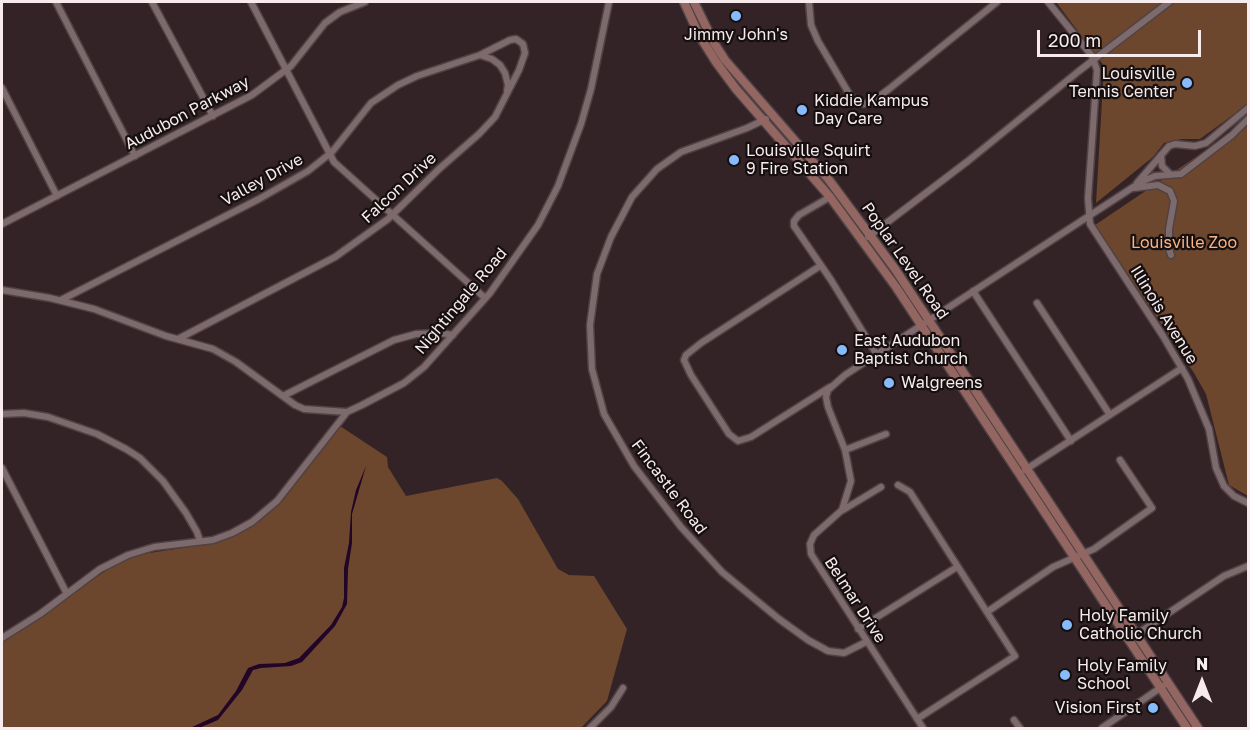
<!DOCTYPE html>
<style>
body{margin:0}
#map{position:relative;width:1250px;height:730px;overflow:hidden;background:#342326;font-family:"Golos Text",sans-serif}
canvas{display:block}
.frame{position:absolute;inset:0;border:3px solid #f7ebed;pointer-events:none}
.north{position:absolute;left:1172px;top:652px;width:60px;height:60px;-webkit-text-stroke:4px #160f10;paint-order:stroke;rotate:0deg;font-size:16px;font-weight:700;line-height:24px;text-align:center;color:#f7ebed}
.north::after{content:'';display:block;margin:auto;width:21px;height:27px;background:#f7ebed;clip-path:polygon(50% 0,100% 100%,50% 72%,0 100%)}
.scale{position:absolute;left:1037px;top:30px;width:164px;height:27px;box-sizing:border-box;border:3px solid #f7ebed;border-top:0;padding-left:8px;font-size:18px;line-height:21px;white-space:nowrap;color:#f7ebed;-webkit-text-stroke:4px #160f10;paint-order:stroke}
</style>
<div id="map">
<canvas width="1250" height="730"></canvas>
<div class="frame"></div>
<div class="north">N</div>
<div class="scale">200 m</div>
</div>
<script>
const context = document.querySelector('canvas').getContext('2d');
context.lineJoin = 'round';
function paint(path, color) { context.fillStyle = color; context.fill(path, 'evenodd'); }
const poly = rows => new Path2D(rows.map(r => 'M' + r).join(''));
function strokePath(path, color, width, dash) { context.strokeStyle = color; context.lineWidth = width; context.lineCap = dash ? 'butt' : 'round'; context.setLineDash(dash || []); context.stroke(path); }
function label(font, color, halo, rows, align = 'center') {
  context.font = font + ' "Golos Text",sans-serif'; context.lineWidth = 4.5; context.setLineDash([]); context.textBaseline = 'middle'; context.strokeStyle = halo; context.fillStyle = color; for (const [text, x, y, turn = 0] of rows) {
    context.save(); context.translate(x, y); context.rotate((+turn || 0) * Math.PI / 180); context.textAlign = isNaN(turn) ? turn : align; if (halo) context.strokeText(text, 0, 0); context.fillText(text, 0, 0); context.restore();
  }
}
const green = poly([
 [1056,2,1248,2,1248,104,1200,139,1182,139,1164,143,1153,157,1096,203,1104,66],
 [1248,122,1248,496,1229,485,1206,394,1194,373,1095,225],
 [340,426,387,457,388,467,406,496,497,478,502,481,518,499,558,569,569,575,594,576,627,629,607,701,581,728,2,728,2,641,19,631,111,567,137,555,213,543,230,538,257,523,277,506]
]);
const water = poly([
 [366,466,352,514,352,543,348,569,347,604,335,626,302,662,291,666,261,668,253,670,242,690,218,720,199,728,190,728,218,715,236,691,248,668,259,664,285,663,299,658,331,625,342,607,344,598,344,568,349,543,351,512,356,490]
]);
const minor = poly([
 [56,2,135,156],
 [152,2,213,116],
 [251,2,334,162,485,298],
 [809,2,811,25,818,41,851,97,858,102,864,104,872,102,889,89,997,2],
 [1048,2,1092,56,1097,70,1088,198,1090,224,1163,336,1188,379,1209,429,1216,468,1224,486,1234,496,1248,503],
 [480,55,492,59,500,65,505,73,508,85,507,91],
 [2,88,57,196],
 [766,119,747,128,681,152,657,169,632,197,611,237,597,274,590,325,592,369,604,414,634,466,681,527,722,572,779,619,808,640,828,651,844,653,866,642],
 [1161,155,1162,166,1170,174],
 [1137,183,1169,146,1175,144,1195,146,1206,143,1248,108],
 [1134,188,1158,185,1170,191,1174,201,1169,229,1169,249,1171,255],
 [830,197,799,215,794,221,794,226,831,280,877,355],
 [2,224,252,95,291,66,325,23,340,12,365,2],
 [868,237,968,161,1079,71,1169,2],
 [820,266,701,343,686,355,684,360,691,375,729,434,738,441,751,437,830,387],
 [2,290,50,298,94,309,166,336,213,349,236,362,295,405,304,409,347,412,362,405,404,383,424,367,490,293,538,225,558,186,581,124,591,89,609,2],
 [973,291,1071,441],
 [61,300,259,199,308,171,332,152,371,103,398,85,417,76,480,55,510,40,516,39,523,44,525,53,519,70,495,117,479,134,439,169,388,219,335,257,178,339],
 [1037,303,1110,415],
 [283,396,394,340,416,334,440,333,453,335],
 [2,414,24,413,48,417,97,434,126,449,140,458,163,481,186,513,197,532,200,541],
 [845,450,886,434],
 [2,468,67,594],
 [1025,470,1182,368],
 [898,485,910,492,1015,656,917,719],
 [843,510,881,487],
 [987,612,1053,567,1094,549,1152,508,1120,460],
 [858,629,957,567],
 [1134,636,1224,576,1248,566],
 [2,638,40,614,100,569,128,555,154,547,213,540,232,533,252,522,277,501,347,412],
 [1014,720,1020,728],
 [590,728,611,707,623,688],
 [923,728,811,554,810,544,814,535,842,510,851,481,845,450,828,407,826,397,828,390,845,375,1141,182,1155,176,1181,174,1232,135,1248,119],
 [1102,728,1163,686]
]);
const secondary = poly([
 [684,2,699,35,716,62,736,89,830,197,896,287,1187,728],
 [694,2,714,43,725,60,829,180,895,269,1198,728]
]);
const markers = [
 [736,16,6,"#87bbfc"],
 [1187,83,6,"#87bbfc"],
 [802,110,6,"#87bbfc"],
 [734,160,6,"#87bbfc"],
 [842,350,6,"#87bbfc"],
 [889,383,6,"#87bbfc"],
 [1067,625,6,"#87bbfc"],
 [1065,675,6,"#87bbfc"],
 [1153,708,6,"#87bbfc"]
];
const poiNames = [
 ["Jimmy John's",736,35,"center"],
 ["Louisville",1175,74,"right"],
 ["Tennis Center",1175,92,"right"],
 ["Kiddie Kampus",814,101],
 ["Day Care",814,119],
 ["Louisville Squirt",746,151],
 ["9 Fire Station",746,169],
 ["East Audubon",854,341],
 ["Baptist Church",854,359],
 ["Walgreens",901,383],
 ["Holy Family",1079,616],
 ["Catholic Church",1079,634],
 ["Holy Family",1077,666],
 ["School",1077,684],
 ["Vision First",1141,708,"right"]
];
const streetNames = [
 ["Audubon Parkway",187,113,-28],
 ["Valley Drive",262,180,-29],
 ["Falcon Drive",399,188,-43],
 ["Poplar Level Road",905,261,55],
 ["Nightingale Road",461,301,-50],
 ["Illinois Avenue",1164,315,58],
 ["Fincastle Road",669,487,53],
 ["Belmar Drive",855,600,57]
];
const parkNames = [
 ["Louisville Zoo",1184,243]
];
paint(green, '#6c462d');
paint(water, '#230527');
strokePath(minor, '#504244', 9);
strokePath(secondary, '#504244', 11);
strokePath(minor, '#7d6a6c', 6);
strokePath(secondary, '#946662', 8);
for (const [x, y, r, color] of markers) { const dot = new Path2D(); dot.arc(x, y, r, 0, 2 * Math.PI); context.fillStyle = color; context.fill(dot); strokePath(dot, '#160f10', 2); }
label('16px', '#f7ebed', '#160f10', poiNames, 'left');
label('16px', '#f7ebed', '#160f10', streetNames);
label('16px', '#fbb485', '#160f10', parkNames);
</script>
